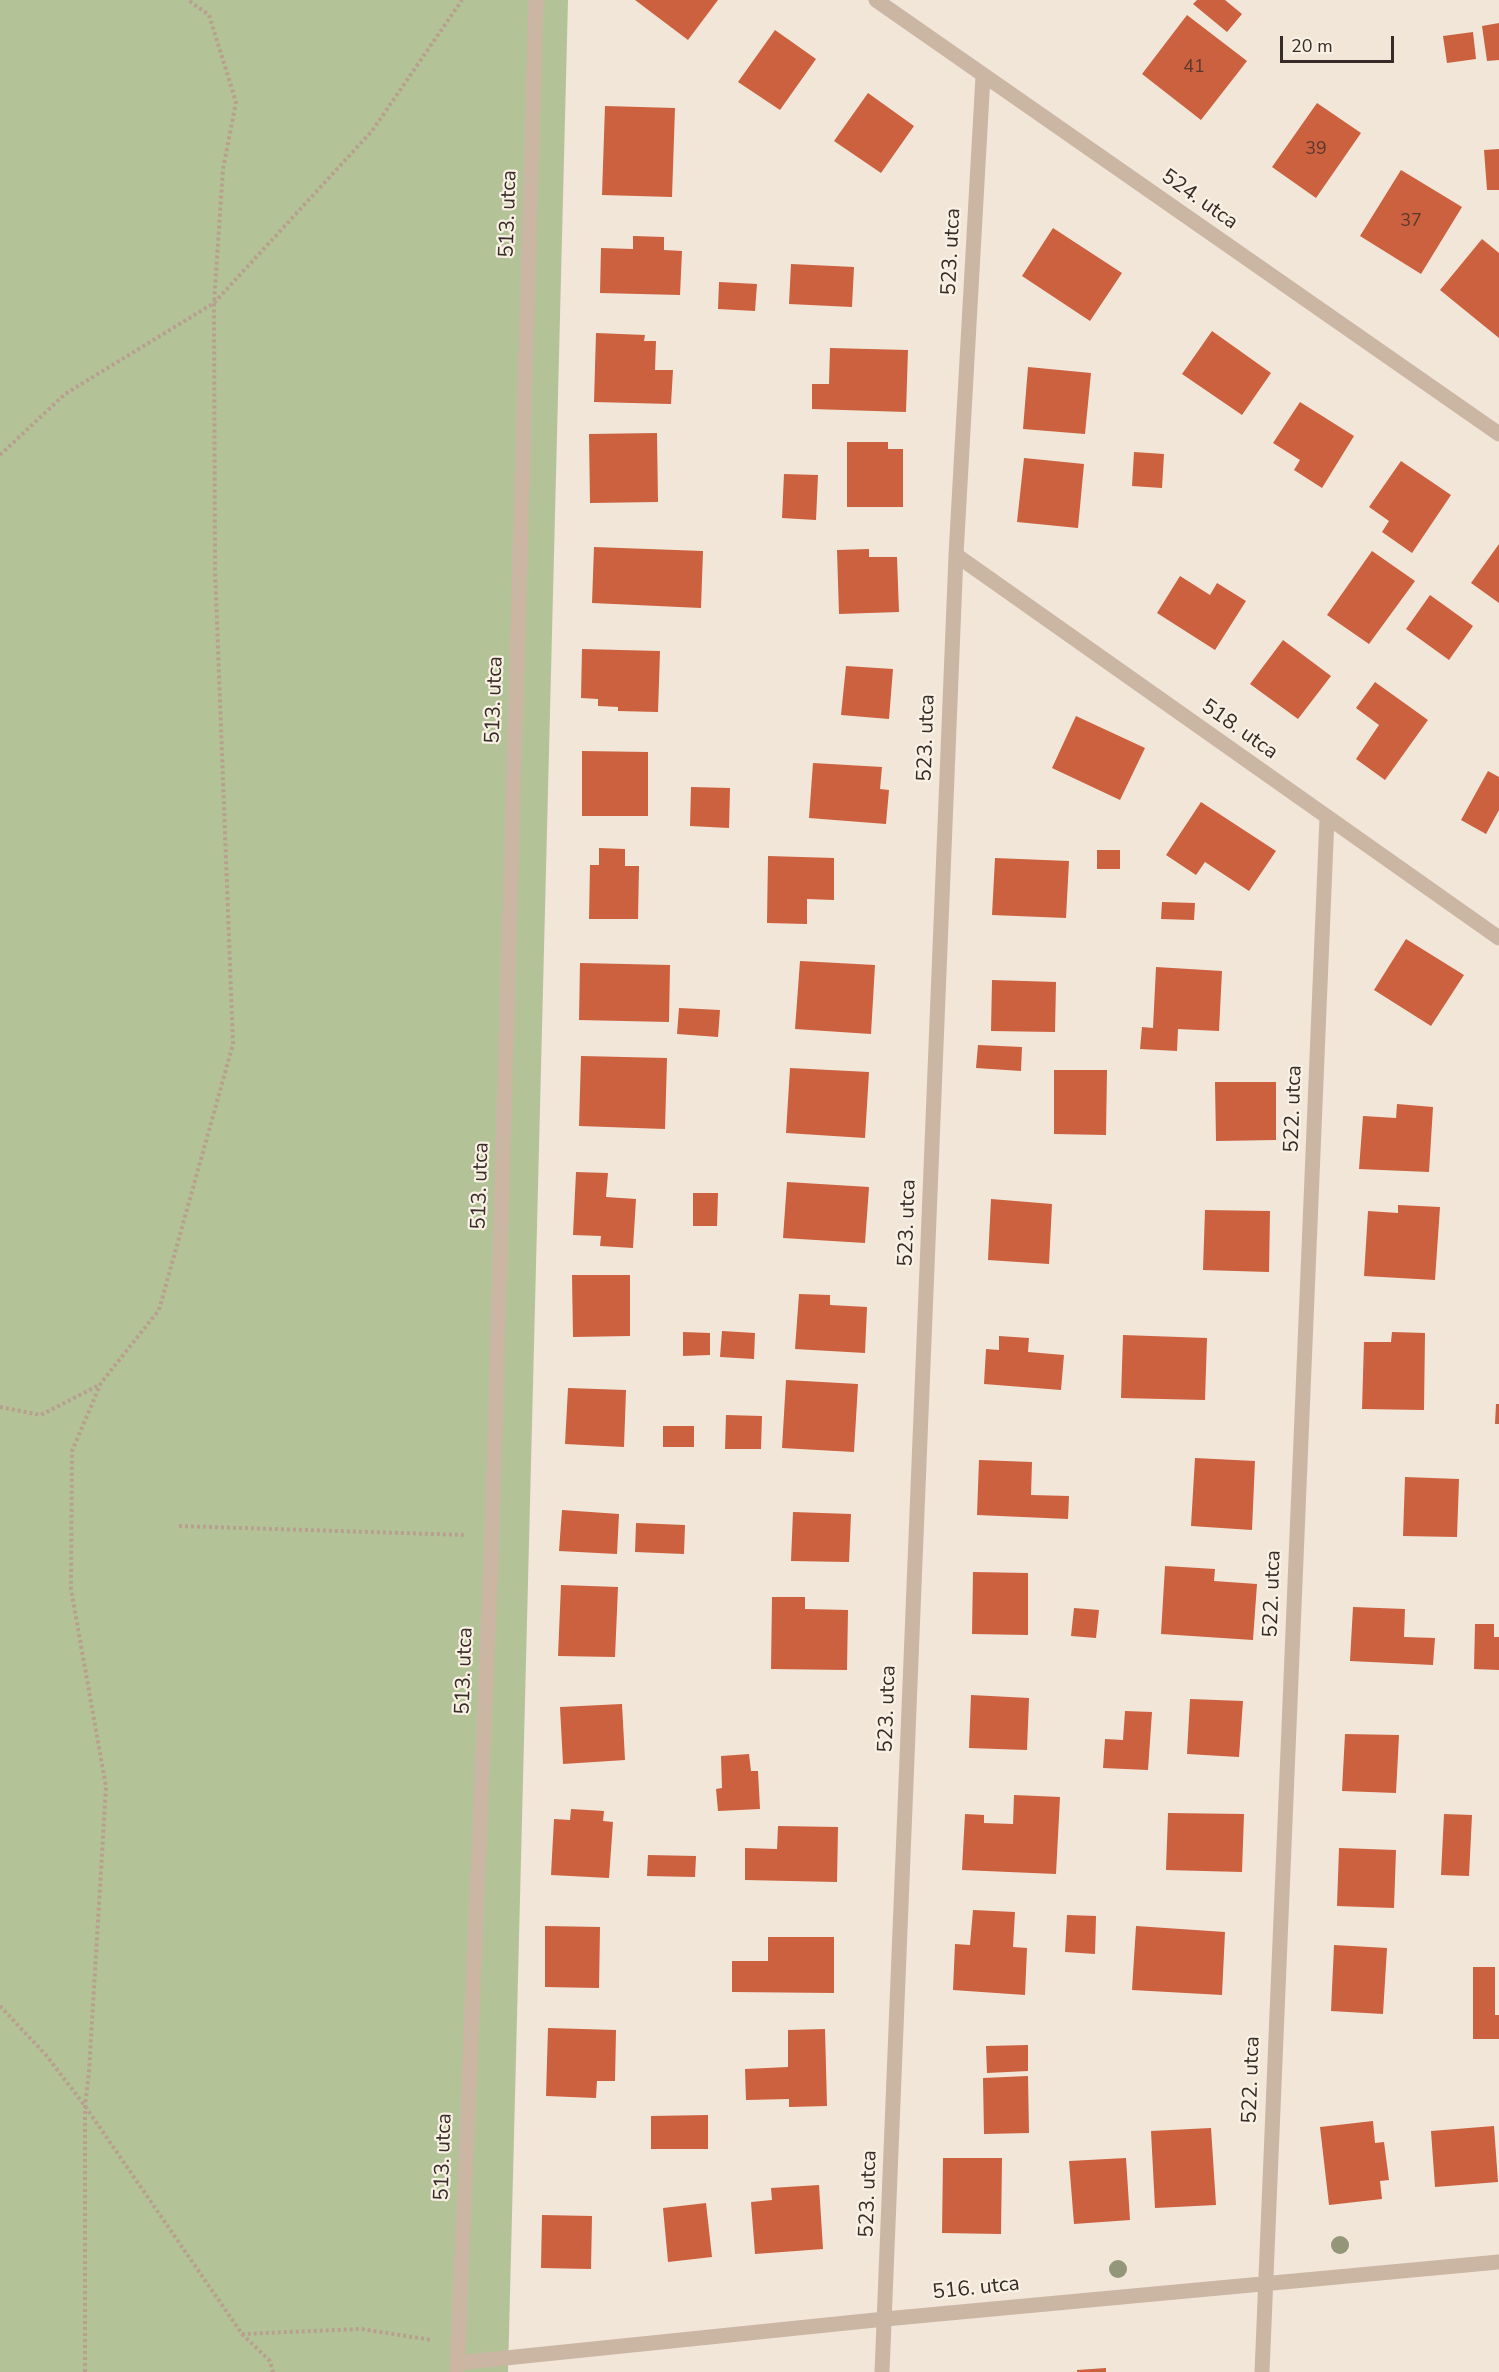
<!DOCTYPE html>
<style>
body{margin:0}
#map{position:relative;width:1499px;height:2372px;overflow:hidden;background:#f2e6d9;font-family:"Nunito Sans",sans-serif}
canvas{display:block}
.scale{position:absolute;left:1280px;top:36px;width:114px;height:27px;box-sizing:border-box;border:3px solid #362b26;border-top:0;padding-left:8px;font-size:18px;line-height:21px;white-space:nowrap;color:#362b26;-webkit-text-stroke:4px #faf1e5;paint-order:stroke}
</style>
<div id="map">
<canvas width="1499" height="2372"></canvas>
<div class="scale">20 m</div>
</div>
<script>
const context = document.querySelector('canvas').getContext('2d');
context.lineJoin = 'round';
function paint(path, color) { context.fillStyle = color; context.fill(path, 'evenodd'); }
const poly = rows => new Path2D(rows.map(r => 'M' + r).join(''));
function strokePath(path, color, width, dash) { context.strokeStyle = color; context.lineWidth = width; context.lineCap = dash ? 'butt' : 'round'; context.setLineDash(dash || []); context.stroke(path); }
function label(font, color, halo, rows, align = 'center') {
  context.font = font + ' "Nunito Sans",sans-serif'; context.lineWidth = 4.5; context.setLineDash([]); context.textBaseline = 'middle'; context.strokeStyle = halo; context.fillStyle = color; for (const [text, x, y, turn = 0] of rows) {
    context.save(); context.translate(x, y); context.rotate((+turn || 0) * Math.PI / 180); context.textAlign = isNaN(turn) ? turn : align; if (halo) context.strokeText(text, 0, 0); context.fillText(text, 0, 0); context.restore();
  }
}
const green = poly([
 [0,0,568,0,508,2372,0,2372]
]);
const building = poly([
 [635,0,718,0,688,40],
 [1197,0,1225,0,1242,14,1227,32,1193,4],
 [1187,15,1247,61,1201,120,1142,74],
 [1499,23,1499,60,1487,61,1482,26],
 [775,30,816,59,780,110,738,82],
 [1473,32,1476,59,1447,63,1443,36],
 [868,93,914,126,881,173,834,141],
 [1317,103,1361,133,1316,198,1272,167],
 [605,106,675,108,672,197,602,195],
 [1499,149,1499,190,1487,190,1484,150],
 [1401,170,1462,207,1421,274,1360,236],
 [1053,228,1122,273,1090,321,1022,276],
 [633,236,664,237,664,250,682,251,680,295,600,293,601,248,633,249],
 [1482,239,1499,253,1499,338,1440,290],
 [791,264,854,267,852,307,789,304],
 [719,282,757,284,755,311,718,309],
 [1212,331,1271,373,1242,415,1182,374],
 [596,333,645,335,644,341,656,341,655,370,673,370,671,404,594,402],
 [830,348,908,350,906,412,812,409,812,384,829,384],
 [1028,367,1091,373,1085,434,1023,429],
 [1300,402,1354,436,1322,488,1294,470,1300,460,1273,443],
 [657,433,658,502,590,503,589,434],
 [847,442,888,442,888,449,903,449,903,507,847,507],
 [1134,452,1164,454,1162,488,1132,486],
 [1024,458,1084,464,1078,528,1017,522],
 [1401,461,1451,495,1412,553,1382,532,1389,521,1369,507],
 [784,474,818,475,816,520,782,518],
 [1499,544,1499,603,1471,583],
 [594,547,703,551,701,608,592,603],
 [869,549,869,557,897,557,899,612,839,614,837,550],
 [1372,551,1415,581,1369,644,1327,615],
 [1180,576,1210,595,1217,583,1246,601,1215,650,1157,613],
 [1430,595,1473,626,1449,660,1406,629],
 [1283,640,1331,676,1298,719,1250,684],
 [582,649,660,651,658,712,618,711,618,707,598,706,598,699,581,698],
 [846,666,893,669,889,719,841,715],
 [1375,682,1428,720,1385,780,1356,759,1379,725,1356,708],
 [1076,716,1145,748,1120,800,1052,768],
 [582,751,648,752,648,816,582,816],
 [813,763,882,767,880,789,889,790,886,824,809,818],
 [1488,771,1499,777,1499,810,1486,834,1461,820],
 [691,787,730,788,729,828,690,826],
 [1201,802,1276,851,1249,891,1205,862,1196,875,1166,855],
 [599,848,625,849,625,866,639,866,638,919,589,919,590,865,599,865],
 [1097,850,1120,850,1120,869,1097,869],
 [768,856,834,858,834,900,807,899,807,924,767,923],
 [995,858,1069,861,1066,918,992,915],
 [1162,902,1195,903,1194,920,1161,919],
 [1406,939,1464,975,1431,1026,1374,990],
 [800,961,875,965,871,1034,795,1029],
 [580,963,670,965,669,1022,579,1020],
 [1156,967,1222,971,1219,1031,1178,1029,1177,1051,1140,1049,1142,1027,1153,1028],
 [992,980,1056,982,1055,1032,991,1031],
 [679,1008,720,1010,718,1037,677,1034],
 [978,1045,1022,1047,1021,1071,976,1068],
 [581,1056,667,1058,665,1129,579,1126],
 [790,1068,869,1072,865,1138,786,1133],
 [1054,1070,1107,1070,1106,1135,1054,1134],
 [1215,1082,1276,1082,1276,1140,1216,1141],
 [1397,1104,1433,1107,1429,1172,1359,1169,1363,1116,1396,1118],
 [576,1172,608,1173,606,1197,636,1199,633,1248,600,1246,601,1236,573,1235],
 [787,1182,869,1187,865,1243,783,1238],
 [693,1193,718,1193,717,1226,693,1226],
 [991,1199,1052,1204,1049,1264,988,1260],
 [1398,1205,1440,1207,1435,1280,1364,1276,1368,1211,1398,1213],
 [1205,1210,1270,1211,1269,1272,1203,1270],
 [572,1275,630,1275,630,1336,573,1337],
 [799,1294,830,1295,830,1305,867,1307,865,1353,795,1349],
 [722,1331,755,1333,754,1359,720,1357],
 [683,1332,710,1333,710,1355,683,1356],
 [1392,1332,1425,1333,1424,1410,1362,1409,1364,1342,1391,1342],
 [1123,1335,1207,1338,1205,1400,1121,1398],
 [999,1336,1029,1338,1028,1352,1064,1355,1061,1390,984,1384,986,1349,999,1350],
 [786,1380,858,1384,854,1452,782,1448],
 [568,1388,626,1390,624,1447,565,1444],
 [1496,1404,1499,1404,1499,1424,1495,1424],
 [726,1415,762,1416,761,1449,725,1449],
 [663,1426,694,1426,694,1447,663,1447],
 [1195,1458,1255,1461,1252,1530,1191,1526],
 [979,1460,1032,1462,1031,1495,1069,1496,1068,1519,977,1515],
 [1405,1477,1459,1479,1457,1537,1403,1536],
 [562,1510,619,1514,617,1554,559,1551],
 [793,1512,851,1514,849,1562,791,1561],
 [636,1523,685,1525,684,1554,635,1552],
 [1165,1566,1215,1569,1214,1581,1257,1584,1253,1640,1161,1634],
 [973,1572,1028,1573,1028,1635,972,1634],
 [561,1585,618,1587,615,1657,558,1656],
 [772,1597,805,1597,805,1609,848,1610,847,1670,771,1669],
 [1353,1607,1405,1609,1404,1637,1435,1638,1433,1665,1350,1661],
 [1074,1608,1099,1610,1096,1638,1071,1636],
 [1475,1624,1494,1624,1494,1637,1499,1637,1499,1670,1474,1669],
 [971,1695,1029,1698,1027,1750,969,1748],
 [1190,1699,1243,1701,1239,1757,1187,1754],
 [622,1704,625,1760,563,1764,560,1707],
 [1125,1711,1152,1712,1148,1770,1103,1768,1105,1739,1123,1740],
 [1345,1734,1399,1735,1396,1793,1342,1791],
 [749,1754,751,1771,758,1771,760,1809,718,1811,716,1789,722,1788,721,1756],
 [1014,1795,1060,1797,1056,1874,962,1870,965,1814,984,1815,984,1823,1013,1824],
 [571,1809,604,1811,603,1821,613,1822,609,1878,551,1875,554,1819,570,1820],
 [1168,1813,1244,1814,1242,1872,1166,1870],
 [1444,1814,1472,1815,1469,1876,1441,1875],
 [778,1826,838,1827,837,1882,745,1880,745,1848,777,1849],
 [1339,1848,1396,1850,1394,1908,1337,1906],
 [648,1855,696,1856,695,1877,647,1876],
 [973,1910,1015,1912,1013,1947,1027,1948,1025,1995,953,1990,955,1944,970,1945],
 [1067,1915,1096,1916,1095,1954,1065,1952],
 [545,1926,600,1927,599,1988,545,1987],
 [1136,1926,1225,1932,1222,1995,1132,1990],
 [768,1937,834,1937,834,1993,732,1992,732,1961,768,1961],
 [1334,1945,1387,1948,1383,2014,1331,2011],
 [1473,1967,1495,1967,1495,2015,1499,2015,1499,2039,1473,2039],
 [548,2028,616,2030,615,2081,597,2081,596,2098,546,2096],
 [825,2029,827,2106,789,2107,789,2099,746,2100,745,2069,788,2067,788,2030],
 [1028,2045,1028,2071,987,2073,986,2046],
 [1028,2076,1029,2133,984,2134,983,2078],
 [708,2115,708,2149,651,2149,651,2116],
 [1373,2121,1375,2143,1384,2142,1389,2180,1380,2181,1382,2199,1329,2205,1320,2127],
 [1494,2126,1498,2182,1435,2187,1431,2131],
 [1211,2128,1216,2205,1155,2208,1151,2131],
 [943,2158,1002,2158,1001,2234,942,2233],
 [1126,2158,1130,2220,1074,2224,1069,2161],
 [819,2185,823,2249,755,2254,751,2202,772,2200,771,2188],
 [706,2203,712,2257,668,2262,663,2208],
 [542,2215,592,2216,591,2269,541,2268],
 [1106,2368,1106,2372,1077,2372,1077,2370]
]);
const path = poly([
 [0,455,65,394,214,303,372,131,462,0],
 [0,1407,41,1415,101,1384],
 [179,1526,465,1535],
 [0,2006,46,2055,85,2106,242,2334,361,2329,432,2340],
 [242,2334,270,2361,273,2372],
 [85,2372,85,2106,89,2072,106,1787,71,1589,72,1451,101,1383,159,1310,233,1044,215,569,214,303,223,169,236,102,209,15,188,0]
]);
const minor = poly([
 [876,0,1499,434],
 [956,555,1499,938],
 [457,2363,885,2319,1499,2262],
 [457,2372,492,1536,536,0],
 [882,2372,956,555,983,76],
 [1262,2372,1327,818]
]);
const trees = [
 [1340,2245],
 [1118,2269]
];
const numberNames = [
 ["41",1194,68],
 ["39",1316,150],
 ["37",1411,222]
];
const streetNames = [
 ["524. utca",1199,200,35],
 ["513. utca",509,214,-88],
 ["523. utca",952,252,-87],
 ["513. utca",495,700,-88],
 ["518. utca",1239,730,35],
 ["523. utca",927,738,-88],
 ["522. utca",1294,1109,-88],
 ["513. utca",481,1186,-88],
 ["523. utca",908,1223,-88],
 ["522. utca",1273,1594,-88],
 ["513. utca",465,1671,-88],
 ["523. utca",888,1709,-88],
 ["522. utca",1252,2080,-88],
 ["513. utca",444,2157,-88],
 ["523. utca",869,2194,-88],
 ["516. utca",976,2289,-6]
];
paint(green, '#b4c298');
paint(building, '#cb613e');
strokePath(path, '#b7a08e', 4, [3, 3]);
strokePath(minor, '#cbb6a4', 15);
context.fillStyle = '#939678';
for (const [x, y] of trees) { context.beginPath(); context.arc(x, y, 9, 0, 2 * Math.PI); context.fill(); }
label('18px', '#5b382c', null, numberNames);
label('21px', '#362b26', '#faf1e5', streetNames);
</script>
